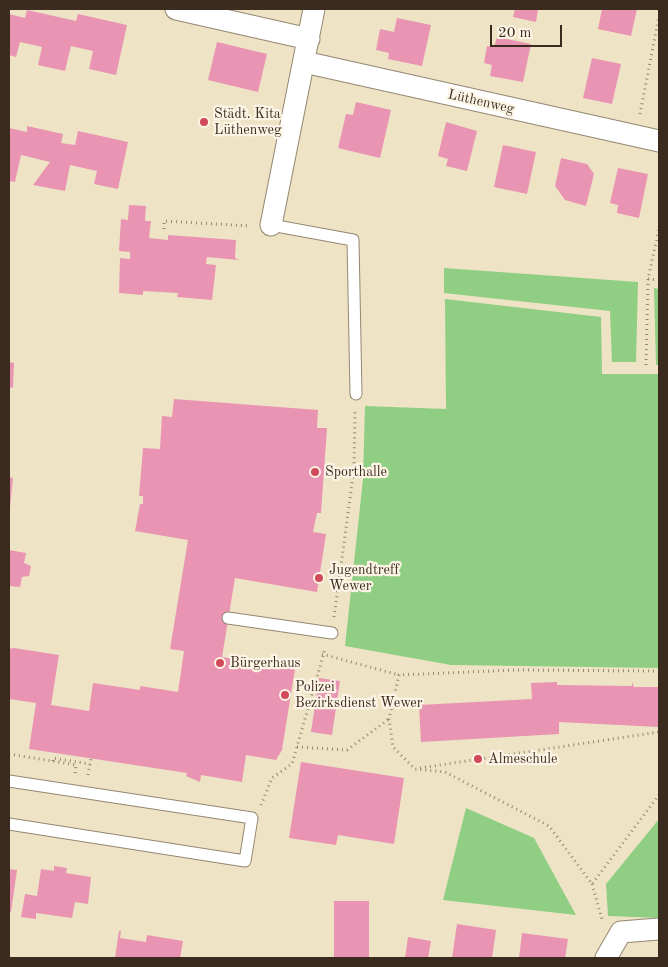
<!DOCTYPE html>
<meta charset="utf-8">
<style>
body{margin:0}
#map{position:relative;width:668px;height:967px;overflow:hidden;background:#eee4c5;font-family:"Old Standard TT",serif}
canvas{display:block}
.frame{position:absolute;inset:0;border:10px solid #3b2a1e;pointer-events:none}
.scale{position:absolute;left:490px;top:25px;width:72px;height:22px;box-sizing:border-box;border:2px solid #3b2a1e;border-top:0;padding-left:6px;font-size:15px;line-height:18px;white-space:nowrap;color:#3b2a1e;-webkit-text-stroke:4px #fcf5e5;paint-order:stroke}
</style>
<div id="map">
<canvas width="668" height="967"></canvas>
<div class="frame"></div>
<div class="scale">20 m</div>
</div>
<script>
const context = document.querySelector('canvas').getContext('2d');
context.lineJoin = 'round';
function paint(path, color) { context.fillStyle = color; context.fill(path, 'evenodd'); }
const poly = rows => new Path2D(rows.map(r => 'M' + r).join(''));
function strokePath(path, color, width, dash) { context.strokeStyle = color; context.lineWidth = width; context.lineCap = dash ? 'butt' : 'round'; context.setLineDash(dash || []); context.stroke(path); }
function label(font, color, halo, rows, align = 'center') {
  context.font = font + ' "Old Standard TT",serif'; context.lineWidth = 4.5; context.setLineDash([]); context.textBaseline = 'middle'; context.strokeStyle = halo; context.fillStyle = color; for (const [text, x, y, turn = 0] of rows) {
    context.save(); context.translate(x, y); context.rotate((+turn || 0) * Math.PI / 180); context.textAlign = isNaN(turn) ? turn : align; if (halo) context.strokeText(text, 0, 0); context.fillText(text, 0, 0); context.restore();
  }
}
const green = poly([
 [444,268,638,282,636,362,612,362,610,311,444,293],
 [654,288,659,289,659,365,656,365],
 [445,299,601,317,602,374,659,374,659,668,451,665,345,646,363,479,365,406,446,409],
 [466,808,534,838,576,915,443,900],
 [659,819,659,918,608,916,606,884]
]);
const building = poly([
 [515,9,538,9,536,22,513,17],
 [602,9,637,9,631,36,598,29],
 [27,10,76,21,78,14,127,25,116,75,89,69,93,51,71,46,65,71,38,65,42,47,20,42,16,57,9,55,9,14,25,18],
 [397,18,431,25,422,66,388,59,389,53,376,50,380,29,394,32],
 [497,37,531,44,523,82,490,76,492,65,484,63,487,46,494,47],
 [217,42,267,54,258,92,208,80],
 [592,58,621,64,612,104,583,98],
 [356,102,391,110,380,158,338,148,346,114,353,115],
 [446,122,477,131,467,171,446,166,448,159,438,156],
 [27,126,63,134,61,143,75,145,78,131,128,142,118,189,94,184,97,171,70,165,65,191,33,185,50,162,21,155,15,182,9,181,9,128,27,132],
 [503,145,536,152,527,194,494,187],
 [561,158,587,164,594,174,586,206,565,200,555,186],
 [618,168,648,174,639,218,617,213,618,205,610,203],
 [129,205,146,206,145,221,151,221,149,238,168,240,168,235,236,240,235,258,239,260,207,257,206,264,216,265,212,300,177,297,178,293,143,291,143,295,119,293,120,258,130,259,130,252,119,251,121,219,128,220],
 [9,362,14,363,13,388,9,387],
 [174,399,318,410,317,428,327,428,321,513,317,513,313,532,326,534,317,592,235,578,222,657,295,669,282,750,276,760,246,755,242,782,201,775,200,782,186,776,187,773,29,749,36,703,9,699,9,649,14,648,59,655,51,705,89,711,93,683,140,690,140,686,178,692,184,651,170,649,188,540,135,531,140,504,143,504,143,496,139,496,143,448,160,449,162,416,172,417],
 [9,477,13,478,10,508,9,508],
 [9,550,26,553,24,563,31,566,29,576,22,577,20,587,9,586],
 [319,678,340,681,332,735,311,732],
 [557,682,557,685,632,686,632,682,634,687,659,687,659,727,559,722,559,734,421,742,419,705,532,699,531,683],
 [301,762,404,778,394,844,338,835,336,845,289,838],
 [54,866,67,868,66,873,91,877,88,904,75,902,72,918,36,913,36,919,21,917,25,894,37,896,41,869,54,871],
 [9,869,17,870,11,912,9,912],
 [334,901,369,901,369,958,334,958],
 [457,924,496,930,492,958,452,958],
 [119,931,121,931,120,938,146,942,147,935,183,941,180,958,115,958],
 [522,933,568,939,565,958,519,958],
 [408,937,431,941,428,958,405,958]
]);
const path = poly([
 [640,114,659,16],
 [164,229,164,221,250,226],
 [648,279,659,280],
 [646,365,648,279,659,229],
 [334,617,354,469,355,412],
 [322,654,399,675],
 [659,671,516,670,399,675,389,719,393,747,415,769,445,772,549,826,592,884,659,795],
 [297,747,347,750,389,719],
 [9,754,76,765,75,774],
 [53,761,53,758,90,764],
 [420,768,659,732],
 [88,775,91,759],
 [261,805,272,778,292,764,325,649],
 [592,884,602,919]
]);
const lane = poly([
 [271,225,353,240,356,394],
 [228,618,332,633],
 [9,781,252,818,245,861,9,824]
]);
const street = poly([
 [176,9,309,39],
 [304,62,659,141],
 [271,225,314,9],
 [606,958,621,932,659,929]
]);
const markers = [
 [204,122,5,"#d1495b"],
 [315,472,5,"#d1495b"],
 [319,578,5,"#d1495b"],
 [220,663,5,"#d1495b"],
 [285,695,5,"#d1495b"],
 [478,759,5,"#d1495b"]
];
const streetNames = [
 ["Lüthenweg",481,102,13]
];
const poiNames = [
 ["Städt. Kita",214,114],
 ["Lüthenweg",214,130],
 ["Sporthalle",325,472],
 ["Jugendtreff",329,570],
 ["Wewer",329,586],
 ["Bürgerhaus",230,663],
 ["Polizei",295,687],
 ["Bezirksdienst Wewer",295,703],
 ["Almeschule",488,759]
];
paint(green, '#90ce83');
paint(building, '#e994b2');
strokePath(lane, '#948772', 13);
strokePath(street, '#948772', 23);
strokePath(path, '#948772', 3, [1, 4]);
strokePath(lane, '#fff', 11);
strokePath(street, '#fff', 21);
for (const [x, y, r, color] of markers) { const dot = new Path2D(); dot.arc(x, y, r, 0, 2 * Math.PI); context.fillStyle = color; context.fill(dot); strokePath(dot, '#fcf5e5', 2); }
label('14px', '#3b2a1e', '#fcf5e5', streetNames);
label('14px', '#3b2a1e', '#fcf5e5', poiNames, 'left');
</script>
